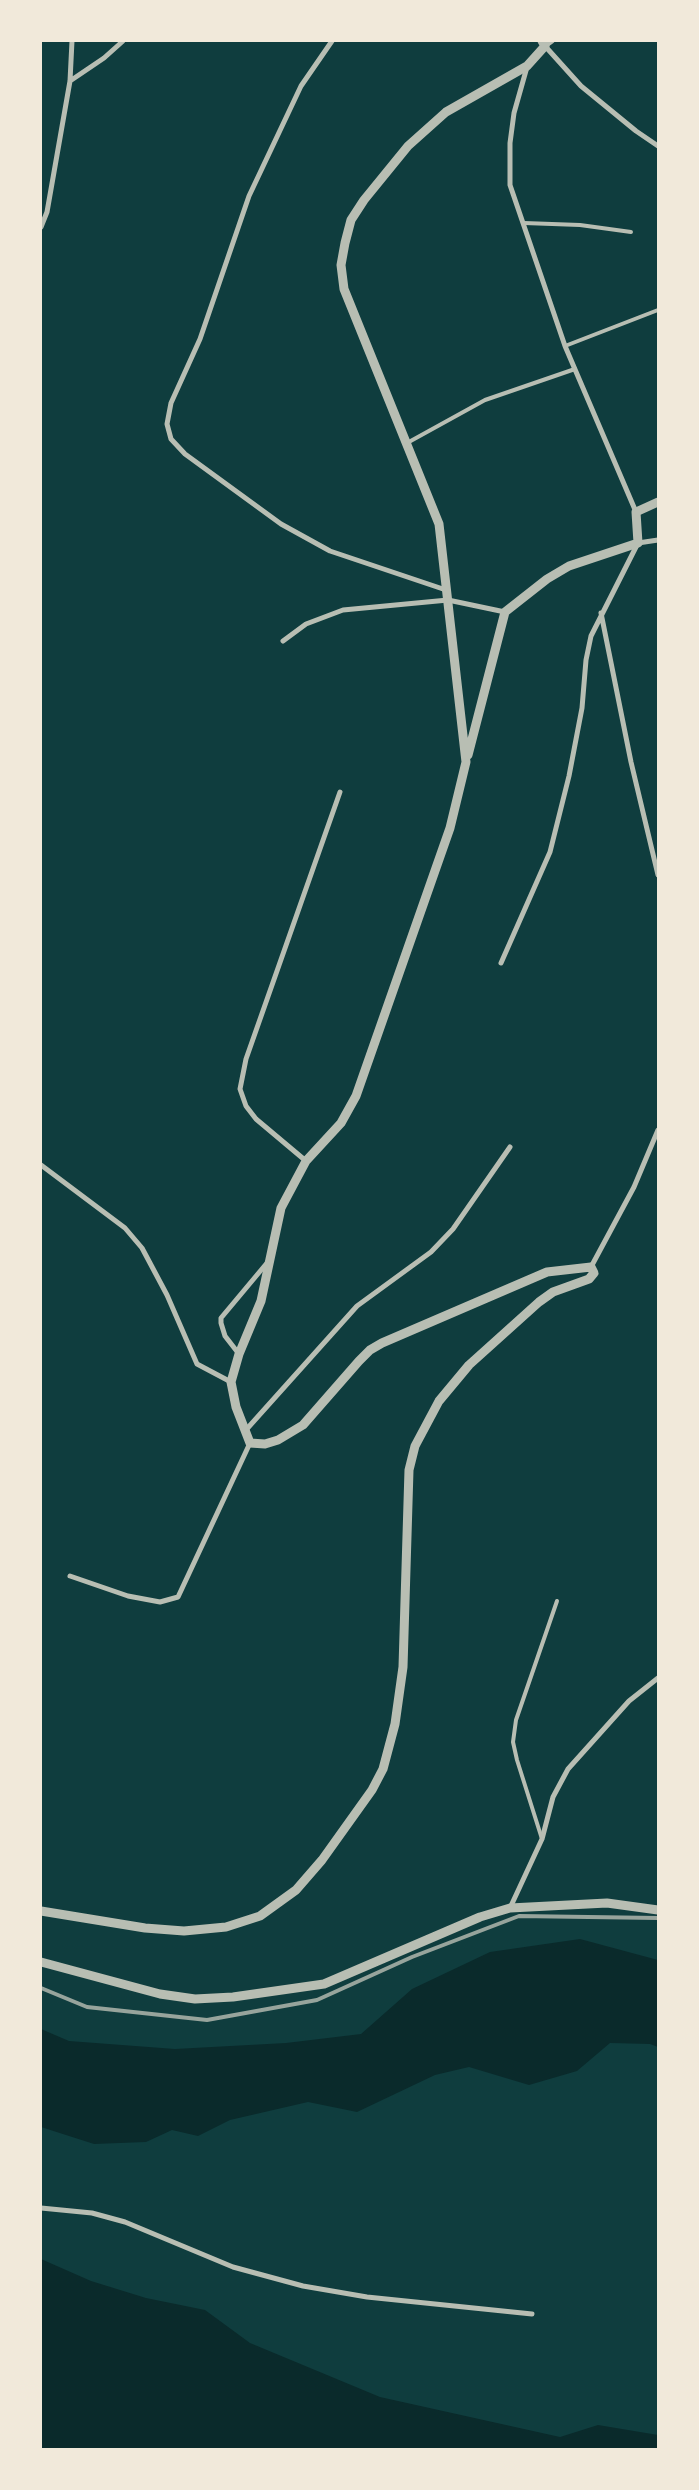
<!DOCTYPE html>
<style>
body{margin:0}
#map{position:relative;width:699px;height:2490px;overflow:hidden;background:#0f3d3e;font-family:"DM Sans",sans-serif}
canvas{display:block}
.frame{position:absolute;inset:0;border:42px solid #f1e9da;pointer-events:none}
</style>
<div id="map">
<canvas width="699" height="2490"></canvas>
<div class="frame"></div>
</div>
<script>
const context = document.querySelector('canvas').getContext('2d');
context.lineJoin = 'round';
function paint(path, color) { context.fillStyle = color; context.fill(path, 'evenodd'); }
const poly = rows => new Path2D(rows.map(r => 'M' + r).join(''));
function strokePath(path, color, width, dash) { context.strokeStyle = color; context.lineWidth = width; context.lineCap = dash ? 'butt' : 'round'; context.setLineDash(dash || []); context.stroke(path); }
const water = poly([
 [580,1939,658,1960,658,2047,650,2044,610,2043,577,2071,529,2085,469,2067,435,2075,357,2112,308,2102,230,2120,198,2136,172,2130,146,2142,94,2144,41,2127,41,2029,69,2041,175,2049,286,2043,361,2034,412,1989,490,1952],
 [41,2259,91,2281,146,2298,205,2310,250,2343,380,2397,560,2437,598,2425,658,2435,658,2449,41,2448]
]);
const service = poly([
 [524,223,580,225,631,232],
 [565,346,658,310],
 [407,443,485,400,575,369],
 [542,1839,517,1760,513,1742,516,1720,557,1601]
]);
const minor = poly([
 [332,41,301,86,249,196,200,339,171,403,167,424,171,439,185,454,281,524,330,551,446,590],
 [552,41,545,46,581,86,636,131,658,146],
 [527,67,514,113,510,143,510,185,565,346,636,512],
 [70,81,104,58,123,41],
 [41,227,47,212,70,81,72,41],
 [601,613,631,762,658,875],
 [283,641,306,624,343,610,448,600,505,612],
 [501,963,550,852,569,776,582,708,586,660,591,636,638,543,658,540],
 [306,1161,256,1119,246,1106,240,1089,246,1059,340,792],
 [41,1165,125,1228,142,1248,167,1295,197,1364,231,1382],
 [591,1267,634,1187,658,1130],
 [239,1354,225,1336,221,1323,221,1318,267,1263],
 [245,1431,357,1306,431,1252,453,1229,510,1147],
 [70,1576,128,1596,160,1602,178,1597,250,1443],
 [510,1908,542,1839,553,1797,568,1769,629,1701,658,1678],
 [41,2208,92,2213,125,2222,233,2267,303,2286,367,2297,532,2314]
]);
const tertiary = poly([
 [468,755,505,612,547,579,569,566,638,543,636,512,658,502],
 [41,1911,145,1928,184,1931,226,1927,260,1916,296,1890,322,1860,372,1790,383,1769,395,1724,403,1667,409,1470,415,1446,439,1401,469,1365,539,1302,553,1292,589,1279,594,1273,591,1267,547,1272,382,1343,370,1350,359,1361,303,1425,278,1440,265,1444,250,1443,236,1407,231,1382,239,1354,261,1301,281,1208,306,1161,341,1123,356,1096,450,828,466,762,439,524,344,289,341,265,345,243,351,220,364,200,408,146,446,112,527,66,545,46,542,41],
 [41,1962,160,1994,195,1999,233,1997,324,1984,480,1917,510,1908,607,1903,658,1910]
]);
const rail = poly([
 [41,1988,87,2007,207,2020,317,2000,412,1957,519,1916,658,1918]
]);
paint(water, '#0a2a2b');
strokePath(service, '#b8beb3', 4);
strokePath(minor, '#b8beb3', 5);
strokePath(tertiary, '#b8beb3', 9);
strokePath(rail, '#97a49c', 4);
</script>
